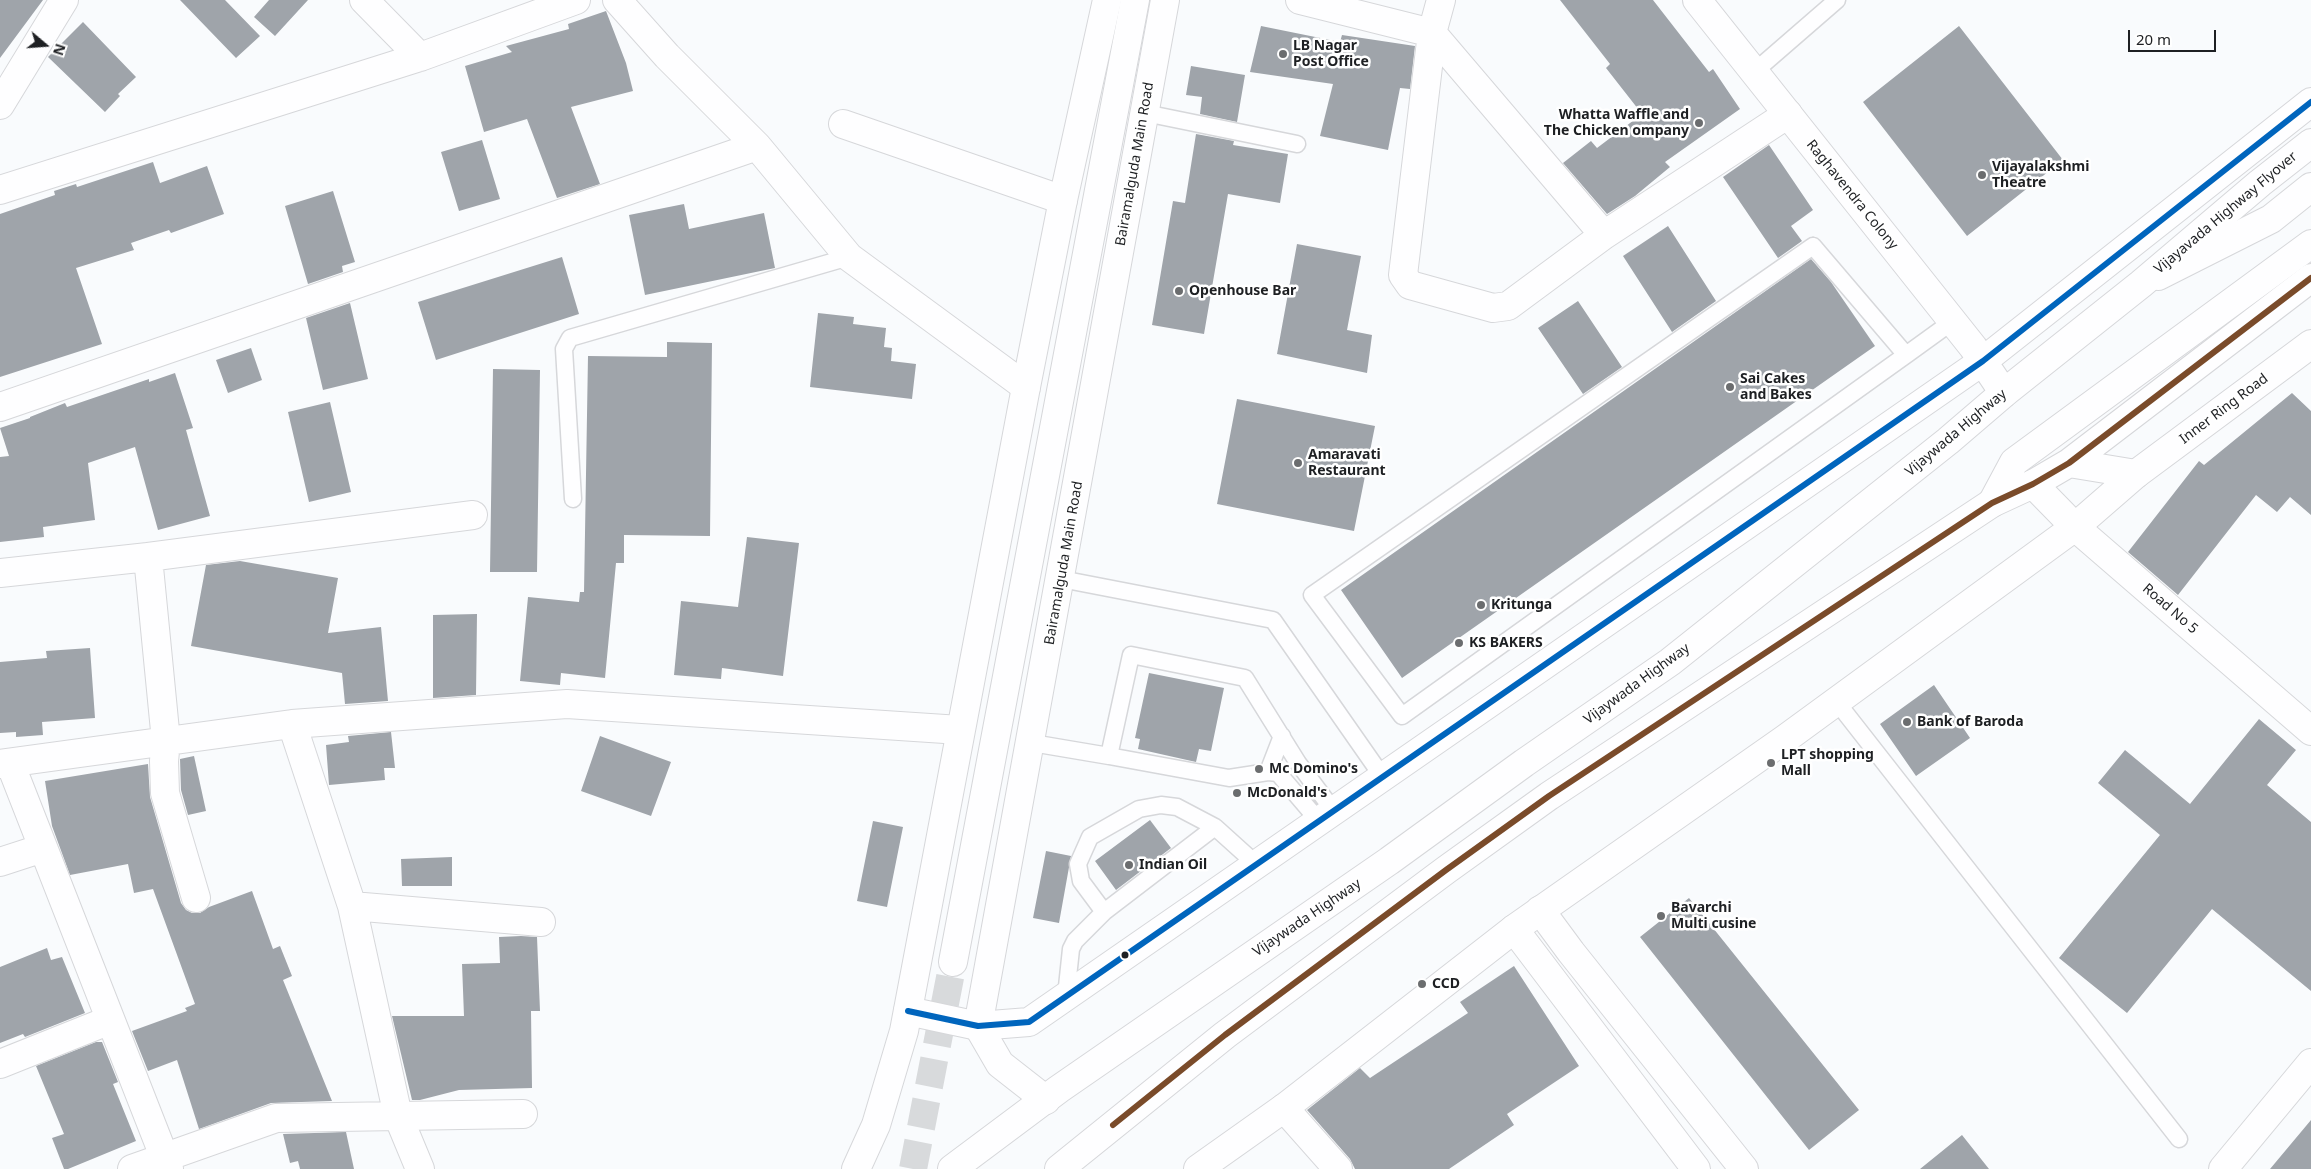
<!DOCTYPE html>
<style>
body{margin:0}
#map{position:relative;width:2311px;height:1169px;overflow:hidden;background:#f9fbfd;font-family:"Noto Sans",sans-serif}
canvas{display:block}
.north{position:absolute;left:20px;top:20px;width:50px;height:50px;-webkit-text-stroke:4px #fff;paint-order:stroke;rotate:108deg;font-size:14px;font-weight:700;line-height:20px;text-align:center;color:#1e2023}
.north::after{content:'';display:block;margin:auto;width:18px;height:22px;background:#1e2023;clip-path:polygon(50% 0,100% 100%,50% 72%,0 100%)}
.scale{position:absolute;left:2128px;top:30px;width:88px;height:22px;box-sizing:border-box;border:2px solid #1e2023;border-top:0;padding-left:6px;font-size:15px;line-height:18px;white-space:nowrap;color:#1e2023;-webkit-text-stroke:4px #fff;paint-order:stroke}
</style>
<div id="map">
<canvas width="2311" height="1169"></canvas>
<div class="north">N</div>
<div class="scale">20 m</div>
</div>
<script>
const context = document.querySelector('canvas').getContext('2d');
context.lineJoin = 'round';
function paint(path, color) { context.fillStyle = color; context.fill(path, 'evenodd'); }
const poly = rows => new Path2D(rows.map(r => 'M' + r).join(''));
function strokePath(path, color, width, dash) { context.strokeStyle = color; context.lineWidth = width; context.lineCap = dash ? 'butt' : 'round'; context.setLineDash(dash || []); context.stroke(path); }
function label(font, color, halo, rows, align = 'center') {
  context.font = font + ' "Noto Sans",sans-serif'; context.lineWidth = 5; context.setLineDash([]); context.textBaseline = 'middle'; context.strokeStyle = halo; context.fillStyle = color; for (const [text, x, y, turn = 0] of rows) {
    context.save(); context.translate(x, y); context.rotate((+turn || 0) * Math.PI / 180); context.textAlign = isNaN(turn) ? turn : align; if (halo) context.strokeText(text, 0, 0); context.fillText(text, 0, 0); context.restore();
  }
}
const building = poly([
 [0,0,43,0,0,58],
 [180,0,225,0,260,36,236,58],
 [269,0,308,0,275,36,254,17],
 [1560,0,1653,0,1709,72,1713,69,1740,109,1665,162,1670,167,1635,196,1607,214,1563,163,1591,141,1597,148,1642,114,1606,68,1610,64],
 [606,11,626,63,633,91,571,107,600,184,557,198,527,119,484,132,465,66,512,52,506,46,569,29,568,24],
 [83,22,136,77,118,94,120,96,105,112,48,57],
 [1261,26,1340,42,1342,35,1415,46,1410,89,1400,88,1388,150,1320,136,1333,84,1250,72],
 [1959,26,2063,160,1967,236,1863,102],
 [1191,66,1245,75,1237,122,1200,114,1202,97,1186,95],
 [1196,134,1234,141,1233,145,1288,154,1280,203,1228,194,1204,334,1152,325,1173,201,1185,203],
 [482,140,500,199,459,211,441,152],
 [1769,145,1813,210,1791,226,1802,241,1778,258,1723,177],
 [153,162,160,183,207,166,224,214,171,233,169,230,131,243,134,250,76,268,102,344,0,377,0,214,55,195,54,191,76,184,77,187],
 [333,191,355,262,342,266,343,272,308,284,285,206],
 [684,204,689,229,764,213,775,268,645,295,629,215],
 [1668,226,1716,301,1672,332,1623,256],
 [1297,244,1361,256,1347,330,1372,335,1367,373,1277,354],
 [562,257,579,314,436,360,418,302],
 [1811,259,1831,282,1875,346,1402,678,1341,590],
 [1578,301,1622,367,1583,394,1538,328],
 [350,303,368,379,323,390,306,318],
 [818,313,854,317,853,324,886,328,884,347,892,348,891,361,916,364,912,399,810,387],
 [667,342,712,343,710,536,624,535,624,563,616,563,605,678,561,673,560,685,520,681,528,597,579,602,580,592,584,592,588,356,667,357],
 [251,348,262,380,228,393,216,360],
 [493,369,540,370,537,572,490,572],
 [175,373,193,428,186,430,210,516,158,530,135,447,88,463,95,520,43,527,44,537,0,542,0,457,9,456,0,428,30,418,30,417,65,403,67,407,149,379,149,382],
 [2292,393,2311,411,2311,515,2290,497,2277,512,2256,495,2178,595,2128,552,2199,461,2204,465],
 [1237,399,1375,426,1354,531,1217,504],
 [330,402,351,492,309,502,288,412],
 [747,537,799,543,783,676,722,668,721,679,674,675,681,601,738,607],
 [240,561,338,578,328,633,381,627,388,701,345,704,342,673,191,646,206,565],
 [477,614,476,695,433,698,433,615],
 [90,648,95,718,42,722,43,735,16,737,16,732,0,733,0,662,47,658,46,651],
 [1149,673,1224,688,1211,751,1199,749,1196,762,1138,749,1140,739,1135,738],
 [1934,685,1970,738,1916,776,1880,724],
 [2259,719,2296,750,2267,785,2311,822,2311,991,2212,909,2127,1013,2059,958,2160,835,2098,783,2125,750,2190,804],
 [391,732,395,768,384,768,385,780,329,785,326,745,349,742,348,736],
 [600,736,671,762,651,816,581,791],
 [194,756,206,811,188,815,181,790,180,759],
 [148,764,150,797,181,903,186,910,192,913,200,913,209,907,252,891,273,949,280,946,292,976,283,980,332,1101,271,1103,199,1129,177,1060,148,1071,132,1031,187,1011,185,1008,195,1004,153,889,134,893,128,864,70,875,52,826,45,781],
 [1150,820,1171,848,1116,890,1095,861],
 [873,821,903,827,887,907,857,901],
 [1046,851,1071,856,1059,923,1033,918],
 [452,857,452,886,402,886,401,859],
 [1689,898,1859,1110,1809,1150,1640,937],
 [521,936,537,937,540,1011,531,1011,532,1088,459,1090,420,1100,412,1100,392,1016,464,1016,462,964,500,963,499,937],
 [47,948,51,960,62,957,85,1013,25,1037,23,1034,0,1043,0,967],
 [1514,966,1579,1066,1507,1114,1514,1125,1449,1169,1355,1169,1350,1159,1307,1110,1360,1068,1370,1078,1468,1013,1460,1002],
 [96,1042,102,1042,118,1082,113,1084,136,1141,68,1169,64,1169,52,1138,64,1134,36,1066],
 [2311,1120,2311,1169,2270,1169],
 [346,1132,354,1169,300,1169,298,1161,290,1163,283,1134],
 [1962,1135,1989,1169,1920,1169]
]);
const trunkTunnel = poly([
 [913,1169,953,962]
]);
const service = poly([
 [1754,72,1837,0],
 [1145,113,1297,144],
 [1813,246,1906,355,1402,716,1312,595,1813,246],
 [1906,355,1953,321],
 [573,499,564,349,570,338,849,257],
 [1061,579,1273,620,1382,776],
 [1836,701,2179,1139],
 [1032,743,1109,756],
 [1268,772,1282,736],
 [1318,820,1278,773,1268,772,1229,778,1109,756,1131,655,1245,678,1298,763,1333,810],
 [1104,912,1081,881,1078,864,1090,837,1139,809,1161,805,1177,807,1215,827],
 [1066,996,1071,949,1075,941,1104,912,1215,827,1256,864]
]);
const minor = poly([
 [364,0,420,57],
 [617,0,667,56,757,146],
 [1300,0,1432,33,1604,235,1788,114],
 [1441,0,1432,33,1403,275,1410,285,1493,308,1508,306,1604,235],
 [0,105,64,0],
 [843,124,1063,200],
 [0,190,420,57,576,0],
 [0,407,757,146,849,257,1026,387],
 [2033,484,2075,527,2311,731],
 [0,573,148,557],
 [292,724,352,906,398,1116,420,1169],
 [10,763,169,1169],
 [0,764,292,724,567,704,960,730],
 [0,862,43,848],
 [196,898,165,793,164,761,166,741,148,557,473,515],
 [352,906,541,922],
 [1540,910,1571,952,1744,1169],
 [1514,929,1696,1169],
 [0,1064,110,1020],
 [1284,1108,1338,1169],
 [132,1169,276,1118,523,1114],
 [2223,1169,2311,1063]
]);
const tertiary = poly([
 [1697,0,1973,347,2004,393],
 [908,1011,978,1026,1029,1022,1983,361,2311,102],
 [1198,1169,1284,1108,1514,929,1785,739,2075,527,2136,474,2311,344]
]);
const secondary = poly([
 [1046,1100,1000,1064,978,1026,1165,0],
 [856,1169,876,1125,904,1031,1026,387,1063,200,1107,0]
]);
const primary = poly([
 [2158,276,2271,219,2311,187],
 [1992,503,2014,462,2311,244]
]);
const trunk = poly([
 [2069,463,2136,474],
 [953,962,1135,0],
 [952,1169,1059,1089,1389,861,1524,763,1670,662,1948,441,2004,393,2141,284,2260,183,2311,143],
 [1059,1169,1225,1035,1446,870,1549,796,1992,503,2033,484,2069,463,2311,278]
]);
const bus1 = poly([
 [1113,1125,1225,1035,1446,870,1549,796,1992,503,2033,484,2069,463,2311,278]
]);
const bus2 = poly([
 [908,1011,978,1026,1029,1022,1983,361,2311,102]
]);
const markers = [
 [1283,54,5,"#6b6d6f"],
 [1699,123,5,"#6b6d6f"],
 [1982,175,5,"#6b6d6f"],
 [1179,291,5,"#6b6d6f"],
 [1730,387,5,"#6b6d6f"],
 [1298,463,5,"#6b6d6f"],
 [1481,605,5,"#6b6d6f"],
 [1459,643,5,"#6b6d6f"],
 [1907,722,5,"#6b6d6f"],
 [1771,763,5,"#6b6d6f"],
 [1259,769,5,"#6b6d6f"],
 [1237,793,5,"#6b6d6f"],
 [1129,865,5,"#6b6d6f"],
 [1661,916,5,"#6b6d6f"],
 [1125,955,4.5,"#1e2023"],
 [1422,984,5,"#6b6d6f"]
];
const poiNames = [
 ["LB Nagar",1293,46],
 ["Post Office",1293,62],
 ["Whatta Waffle and",1689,115,"right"],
 ["The Chicken ompany",1689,131,"right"],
 ["Vijayalakshmi",1992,167],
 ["Theatre",1992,183],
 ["Openhouse Bar",1189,291],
 ["Sai Cakes",1740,379],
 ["and Bakes",1740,395],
 ["Amaravati",1308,455],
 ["Restaurant",1308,471],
 ["Kritunga",1491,605],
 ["KS BAKERS",1469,643],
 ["Bank of Baroda",1917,722],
 ["LPT shopping",1781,755],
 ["Mall",1781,771],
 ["Mc Domino's",1269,769],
 ["McDonald's",1247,793],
 ["Indian Oil",1139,865],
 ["Bavarchi",1671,908],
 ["Multi cusine",1671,924],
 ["CCD",1432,984]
];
const streetNames = [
 ["Bairamalguda Main Road",1135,164,-80],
 ["Raghavendra Colony",1852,195,51],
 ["Vijayavada Highway Flyover",2226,213,-40],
 ["Inner Ring Road",2224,409,-37],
 ["Vijaywada Highway",1956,433,-40],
 ["Bairamalguda Main Road",1064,563,-80],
 ["Road No 5",2170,609,41],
 ["Vijaywada Highway",1637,684,-36],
 ["Vijaywada Highway",1307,918,-34]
];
paint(building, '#9fa4aa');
strokePath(trunkTunnel, '#d8dadc', 28, [28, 14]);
strokePath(service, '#d6d7da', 19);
strokePath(minor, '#d6d7da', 30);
strokePath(tertiary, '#d6d7da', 30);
strokePath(secondary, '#d6d7da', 30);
strokePath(primary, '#d6d7da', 30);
strokePath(trunk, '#d6d7da', 30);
strokePath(service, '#fefeff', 16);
strokePath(minor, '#fefeff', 28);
strokePath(tertiary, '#fefeff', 28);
strokePath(secondary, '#fefeff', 28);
strokePath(primary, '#fefeff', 28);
strokePath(trunk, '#fefeff', 28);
strokePath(bus1, '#7a4b2a', 6);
strokePath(bus2, '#0065bd', 6);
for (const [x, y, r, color] of markers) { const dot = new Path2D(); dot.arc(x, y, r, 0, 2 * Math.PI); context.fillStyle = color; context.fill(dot); strokePath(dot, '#fff', 2); }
label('bold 14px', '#1e2023', '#fff', poiNames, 'left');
label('14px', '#1e2023', '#fff', streetNames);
</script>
